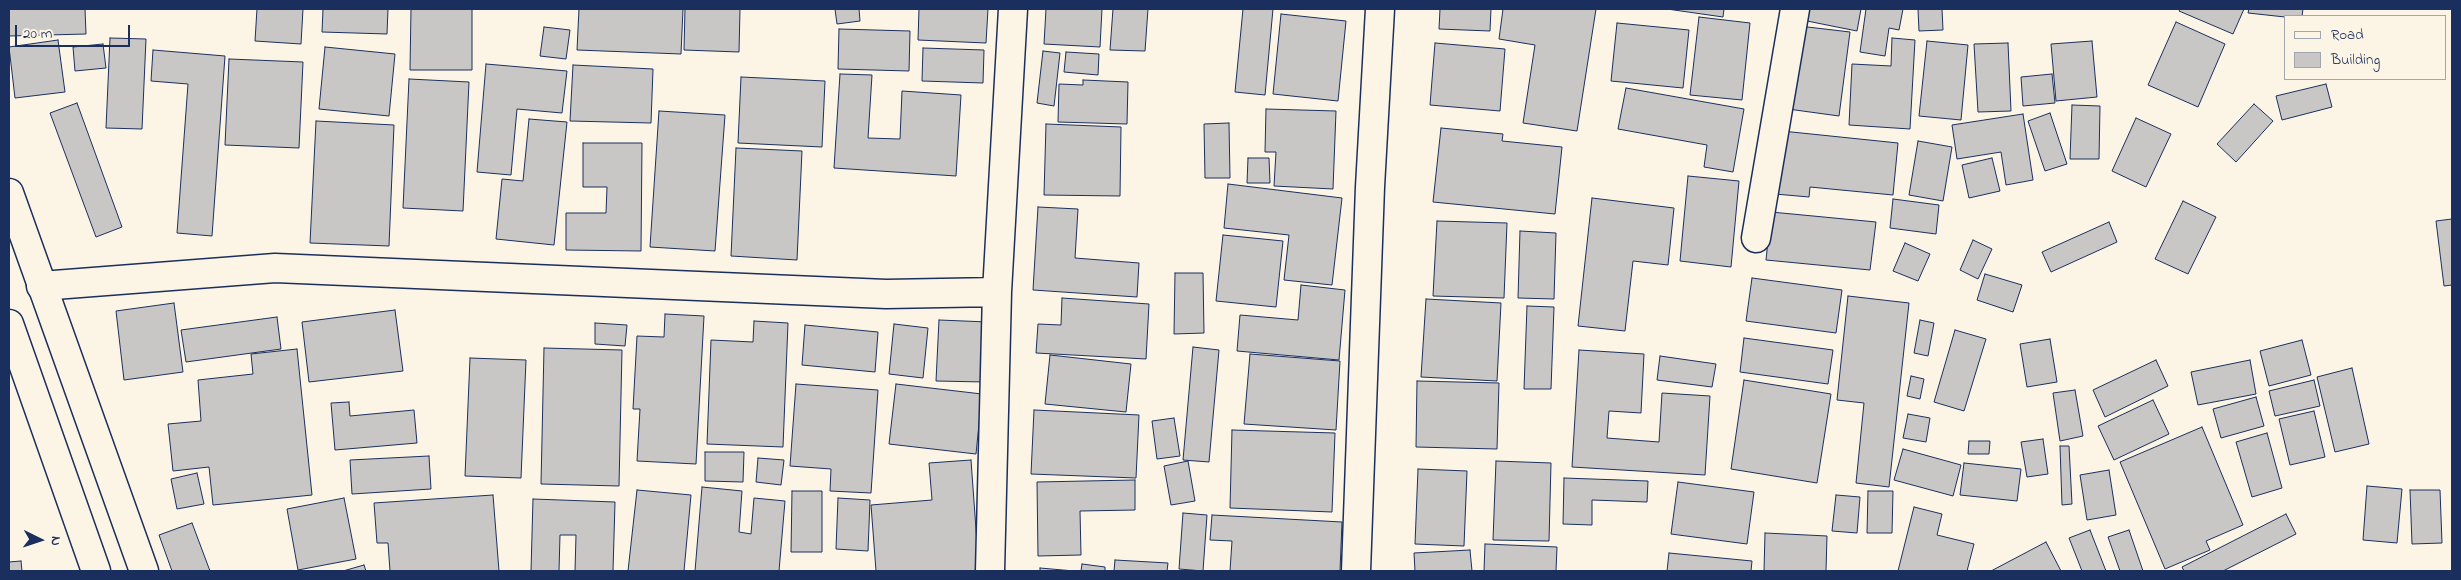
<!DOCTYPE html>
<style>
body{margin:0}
#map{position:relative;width:2461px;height:580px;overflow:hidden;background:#fcf5e5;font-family:"Indie Flower",sans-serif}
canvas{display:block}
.frame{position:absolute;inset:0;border:10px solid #1b2f5e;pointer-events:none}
.legend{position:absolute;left:2284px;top:15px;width:162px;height:65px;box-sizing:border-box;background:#fcf5e5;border:1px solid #a2a6af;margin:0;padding:6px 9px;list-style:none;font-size:15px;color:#1b2f5e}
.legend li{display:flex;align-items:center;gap:10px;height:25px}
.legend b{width:25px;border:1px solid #a2a6af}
.north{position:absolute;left:15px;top:515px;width:50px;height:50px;-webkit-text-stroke:4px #fcf5e5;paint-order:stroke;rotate:94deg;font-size:14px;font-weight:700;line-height:20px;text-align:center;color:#1b2f5e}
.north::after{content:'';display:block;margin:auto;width:18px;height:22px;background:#1b2f5e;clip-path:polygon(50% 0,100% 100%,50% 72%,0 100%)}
.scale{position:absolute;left:15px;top:25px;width:115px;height:22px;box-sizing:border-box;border:2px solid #1b2f5e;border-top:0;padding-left:6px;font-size:15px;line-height:18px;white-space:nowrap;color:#1b2f5e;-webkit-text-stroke:4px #fcf5e5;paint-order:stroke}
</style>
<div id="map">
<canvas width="2461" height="580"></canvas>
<div class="frame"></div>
<ul class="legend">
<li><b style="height:6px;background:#fcf5e5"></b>Road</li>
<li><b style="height:14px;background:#c8c7c6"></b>Building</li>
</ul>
<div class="north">N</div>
<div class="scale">20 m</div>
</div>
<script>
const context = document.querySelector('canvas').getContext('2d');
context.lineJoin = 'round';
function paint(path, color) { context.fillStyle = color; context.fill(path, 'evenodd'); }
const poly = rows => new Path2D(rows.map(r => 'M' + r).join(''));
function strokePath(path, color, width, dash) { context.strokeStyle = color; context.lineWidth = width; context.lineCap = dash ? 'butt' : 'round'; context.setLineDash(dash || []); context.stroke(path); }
const building = poly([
 [9,9,85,9,86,34,9,36,9,9],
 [257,9,303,9,301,44,255,41,257,9],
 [323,9,388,9,387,34,322,32,323,9],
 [411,9,472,9,472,70,410,70,411,9],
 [579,9,683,9,681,54,577,50,579,9],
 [685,9,740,9,739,52,684,50,685,9],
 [835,9,859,9,860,21,837,24,835,9],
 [919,9,988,9,986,43,918,40,919,9],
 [1046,9,1102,9,1100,47,1044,44,1046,9],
 [1113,9,1148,9,1145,51,1110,50,1113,9],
 [1243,9,1273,9,1265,95,1235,92,1243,9],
 [1440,9,1491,9,1490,31,1439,29,1440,9],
 [1503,9,1596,9,1577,131,1523,123,1535,45,1499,39,1503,9],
 [1667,9,1724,9,1723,17,1667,9],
 [1804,9,1861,9,1857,31,1802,20,1804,9],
 [1866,9,1903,9,1899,30,1889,28,1885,56,1860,52,1866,9],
 [1918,9,1942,9,1943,30,1919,31,1918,9],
 [2180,9,2244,9,2233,34,2179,11,2180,9],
 [2249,9,2303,9,2302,16,2285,17,2248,13,2249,9],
 [1281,14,1346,21,1338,101,1273,94,1281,14],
 [1699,17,1750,23,1742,100,1690,95,1699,17],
 [2176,22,2225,44,2198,107,2148,85,2176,22],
 [1617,23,1689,30,1683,88,1611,81,1617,23],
 [1799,26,1850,32,1839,116,1788,109,1799,26],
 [544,27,570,30,566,59,540,56,544,27],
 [839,29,910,31,909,71,838,69,839,29],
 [110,38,146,39,142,129,106,128,110,38],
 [1892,38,1915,40,1910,129,1849,125,1852,64,1891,66,1892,38],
 [58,40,65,92,15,98,9,47,58,40],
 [1927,41,1968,45,1961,120,1919,116,1927,41],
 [2092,41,2097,97,2056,101,2051,44,2092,41],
 [1435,43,1505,49,1500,111,1430,105,1435,43],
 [2008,43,2011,111,1978,112,1974,44,2008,43],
 [103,44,106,68,75,71,73,47,103,44],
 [325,47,395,54,389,116,319,109,325,47],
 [923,48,984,50,983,83,922,81,923,48],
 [153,50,225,56,212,236,177,233,188,84,151,81,153,50],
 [1043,51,1060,53,1054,106,1037,103,1043,51],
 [1066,52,1099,54,1098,75,1064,72,1066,52],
 [229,59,303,62,299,148,225,145,229,59],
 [486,64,567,71,562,113,517,109,511,175,477,172,486,64],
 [573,65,653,69,651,123,570,121,573,65],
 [840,74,872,75,868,138,900,139,902,91,961,95,956,176,834,168,840,74],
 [2052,74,2055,103,2023,106,2021,77,2052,74],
 [741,77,825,81,822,147,738,143,741,77],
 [409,79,469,82,463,211,403,208,409,79],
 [1083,80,1128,82,1127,124,1058,122,1059,84,1083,85,1083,80],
 [2326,84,2332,107,2282,120,2276,96,2326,84],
 [1626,88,1744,109,1733,172,1704,167,1707,145,1618,129,1626,88],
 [77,103,122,227,96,237,50,113,77,103],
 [2254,104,2273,121,2236,162,2217,144,2254,104],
 [2072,105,2100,106,2099,159,2070,159,2072,105],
 [1266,109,1336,111,1333,189,1274,186,1276,152,1265,152,1266,109],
 [659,111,725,115,715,251,650,247,659,111],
 [2050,113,2067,164,2045,171,2028,121,2050,113],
 [2023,114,2033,180,2006,185,2001,152,1957,159,1952,125,2023,114],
 [2136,118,2171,134,2146,187,2112,171,2136,118],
 [529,119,567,122,554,245,496,239,502,179,523,181,529,119],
 [316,121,394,125,389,246,310,243,316,121],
 [1229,123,1230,178,1205,178,1204,124,1229,123],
 [1046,124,1121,127,1120,196,1044,195,1046,124],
 [1441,128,1503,134,1502,141,1562,147,1555,214,1433,202,1441,128],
 [1782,131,1898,143,1893,195,1810,187,1809,197,1775,194,1782,131],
 [1918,141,1952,147,1943,201,1909,195,1918,141],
 [583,143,642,143,641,251,566,250,566,213,606,213,607,187,583,187,583,143],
 [736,148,802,151,797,260,731,256,736,148],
 [1248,158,1269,158,1270,183,1247,183,1248,158],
 [1992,158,2000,191,1969,198,1962,165,1992,158],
 [1688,176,1739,181,1731,267,1680,261,1688,176],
 [1228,184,1342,198,1332,285,1284,280,1289,235,1224,228,1228,184],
 [1592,198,1674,208,1668,265,1633,261,1625,331,1578,326,1592,198],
 [1893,199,1939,205,1936,234,1890,228,1893,199],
 [2183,201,2216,217,2188,274,2155,259,2183,201],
 [1038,207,1078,209,1075,258,1139,263,1137,297,1033,290,1038,207],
 [1771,212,1876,222,1870,270,1766,260,1771,212],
 [2452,219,2452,285,2444,286,2436,221,2452,219],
 [1437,221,1507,223,1504,298,1433,296,1437,221],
 [2109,222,2117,242,2051,272,2042,252,2109,222],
 [1520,231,1556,233,1554,299,1518,298,1520,231],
 [1223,235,1283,241,1276,307,1216,301,1223,235],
 [1973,240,1992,249,1978,279,1960,270,1973,240],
 [1905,243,1930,254,1918,281,1893,271,1905,243],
 [1175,273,1203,273,1204,333,1174,334,1175,273],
 [1985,274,2022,285,2013,312,1977,300,1985,274],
 [1752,278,1842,290,1836,333,1746,321,1752,278],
 [1301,285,1345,290,1339,360,1237,351,1240,315,1298,320,1301,285],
 [1848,296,1909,303,1889,487,1856,483,1864,403,1837,400,1848,296],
 [1062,298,1149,304,1146,359,1036,353,1038,324,1061,325,1062,298],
 [1426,299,1501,303,1497,381,1421,377,1426,299],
 [174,303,183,372,124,380,116,311,174,303],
 [1527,306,1554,307,1551,389,1524,389,1527,306],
 [395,310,403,371,309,382,302,322,395,310],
 [665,314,704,316,696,464,637,461,640,409,633,409,637,336,664,337,665,314],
 [277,317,281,349,186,362,181,330,277,317],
 [939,320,988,322,985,382,936,381,939,320],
 [1920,320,1934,323,1928,356,1914,353,1920,320],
 [754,321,788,323,783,447,707,444,711,340,753,342,754,321],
 [595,323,627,325,625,346,595,344,595,323],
 [894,324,928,328,923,378,889,374,894,324],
 [805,325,878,332,875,372,802,365,805,325],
 [1955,330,1986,339,1964,411,1934,402,1955,330],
 [1744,338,1833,350,1828,384,1740,372,1744,338],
 [2050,339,2057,382,2027,387,2020,344,2050,339],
 [2302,340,2311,375,2269,386,2260,351,2302,340],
 [1193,347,1219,350,1209,462,1183,460,1193,347],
 [544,348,622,350,619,486,541,484,544,348],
 [297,349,312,495,213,505,209,467,173,471,168,424,201,421,198,380,253,374,251,354,297,349],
 [1579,350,1644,354,1641,413,1609,411,1607,438,1659,442,1662,393,1710,396,1705,475,1572,467,1579,350],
 [1250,354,1340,361,1336,430,1244,424,1250,354],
 [1050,355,1131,364,1126,412,1045,404,1050,355],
 [1660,356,1716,364,1712,387,1657,380,1660,356],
 [470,358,526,360,521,478,465,476,470,358],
 [2156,360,2168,386,2105,417,2093,390,2156,360],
 [2250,360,2256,394,2198,405,2191,372,2250,360],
 [2352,368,2369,444,2335,452,2317,377,2352,368],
 [1911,376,1924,379,1920,399,1907,396,1911,376],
 [1744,380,1831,394,1817,483,1731,469,1744,380],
 [2314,380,2320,406,2275,416,2269,391,2314,380],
 [1417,381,1499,383,1497,449,1416,447,1417,381],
 [796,384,878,390,871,493,830,491,831,469,790,466,796,384],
 [896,384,982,394,976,454,889,444,896,384],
 [2075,390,2083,436,2060,441,2053,393,2075,390],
 [2256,397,2264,426,2221,438,2213,409,2256,397],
 [2153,400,2169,434,2114,460,2098,426,2153,400],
 [349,402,350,416,414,410,417,443,335,450,331,403,349,402],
 [1034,410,1139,415,1136,478,1031,474,1034,410],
 [2314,411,2325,457,2290,465,2279,419,2314,411],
 [1908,414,1930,418,1926,442,1903,438,1908,414],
 [1174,418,1180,456,1157,459,1152,421,1174,418],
 [2202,427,2243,525,2206,541,2210,550,2165,569,2120,462,2202,427],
 [1232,430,1335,433,1332,512,1230,508,1232,430],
 [2267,433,2282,488,2252,497,2236,442,2267,433],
 [2043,439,2048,474,2027,477,2021,442,2043,439],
 [1969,441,1990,441,1989,454,1968,454,1969,441],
 [2060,446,2069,446,2072,504,2062,505,2060,446],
 [1903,449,1961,465,1953,496,1894,480,1903,449],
 [705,452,744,452,743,482,705,481,705,452],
 [429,456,431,489,352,494,350,460,429,456],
 [758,458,784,460,781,485,756,482,758,458],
 [971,460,979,571,876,571,871,505,932,500,929,463,971,460],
 [1188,461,1195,501,1171,505,1164,466,1188,461],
 [1496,461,1551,463,1549,541,1493,540,1496,461],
 [1964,463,2021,469,2017,501,1960,495,1964,463],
 [1418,469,1467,471,1464,546,1415,544,1418,469],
 [2109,470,2116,515,2087,520,2080,475,2109,470],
 [197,473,204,504,177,509,171,479,197,473],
 [1564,478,1648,481,1647,502,1592,500,1592,525,1563,524,1564,478],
 [1135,480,1135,510,1080,511,1081,555,1038,556,1037,482,1135,480],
 [1678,482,1754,492,1747,544,1671,534,1678,482],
 [2367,486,2402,489,2397,543,2363,540,2367,486],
 [702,487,742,491,739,532,751,534,754,498,785,501,779,571,695,571,702,487],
 [637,490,691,495,684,571,628,571,637,490],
 [2410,490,2440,490,2442,543,2412,544,2410,490],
 [792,491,822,491,822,552,791,552,792,491],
 [1868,491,1893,491,1892,533,1867,533,1868,491],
 [493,495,499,571,390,571,388,543,377,543,374,503,493,495],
 [1836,495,1860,497,1857,533,1832,531,1836,495],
 [344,498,356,559,298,570,287,509,344,498],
 [838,498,870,500,868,551,836,549,838,498],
 [533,499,615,502,613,571,575,571,576,535,560,535,559,571,531,571,533,499],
 [1914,507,1942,514,1937,535,1974,544,1967,571,1898,571,1914,507],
 [1183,513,1207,515,1203,571,1179,569,1183,513],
 [2286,514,2296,534,2223,571,2184,571,2182,567,2286,514],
 [1212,515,1342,522,1340,571,1230,571,1232,541,1210,540,1212,515],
 [192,523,210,571,172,571,159,535,192,523],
 [2090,530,2106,571,2082,571,2069,538,2090,530],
 [2129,530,2143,571,2120,571,2108,537,2129,530],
 [1765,533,1827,536,1826,571,1764,571,1765,533],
 [2046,542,2061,571,1991,571,2046,542],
 [1485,544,1557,547,1556,571,1484,571,1485,544],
 [1470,550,1472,571,1415,571,1414,553,1470,550],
 [1669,553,1752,561,1751,571,1667,571,1669,553],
 [1115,560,1168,563,1167,571,1114,571,1115,560],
 [21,561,22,571,9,571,9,562,21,561],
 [1082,564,1105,567,1105,571,1081,571,1082,564],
 [364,565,366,571,343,571,364,565],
 [1040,568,1074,571,1040,571,1040,568]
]);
const minor = poly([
 [1756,238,1795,9],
 [41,286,275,268,886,294,997,292],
 [990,571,997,292,1013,9],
 [1356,571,1370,187,1380,9]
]);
const tertiary = poly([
 [9,193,144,571],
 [9,324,96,571]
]);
paint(building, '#c8c7c6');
strokePath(building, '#1b2f5e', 1);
strokePath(minor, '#1b2f5e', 31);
strokePath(tertiary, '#1b2f5e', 31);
strokePath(minor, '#fcf5e5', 28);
strokePath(tertiary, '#fcf5e5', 28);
</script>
